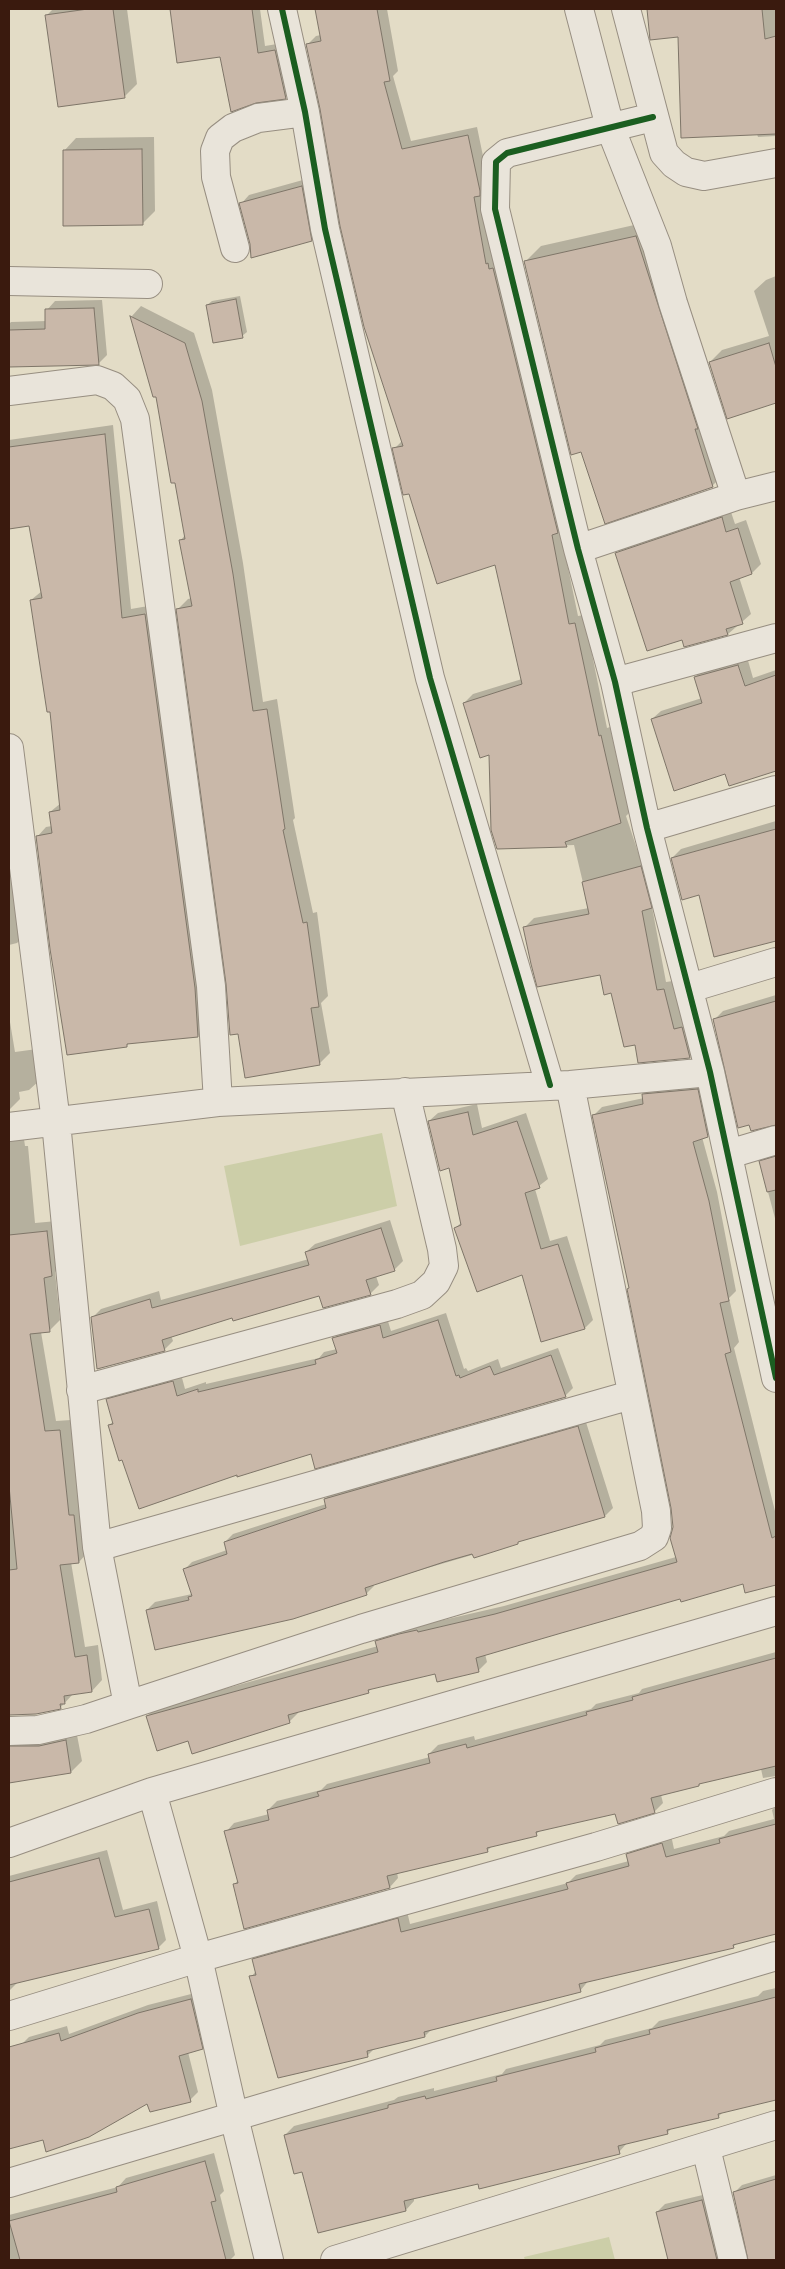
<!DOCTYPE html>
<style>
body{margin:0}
#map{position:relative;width:785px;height:2269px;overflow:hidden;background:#e3dcc6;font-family:"IM FELL French Canon",serif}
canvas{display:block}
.frame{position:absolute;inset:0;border:10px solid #3a1a0e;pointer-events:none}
</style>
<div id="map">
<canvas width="785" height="2269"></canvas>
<div class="frame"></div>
</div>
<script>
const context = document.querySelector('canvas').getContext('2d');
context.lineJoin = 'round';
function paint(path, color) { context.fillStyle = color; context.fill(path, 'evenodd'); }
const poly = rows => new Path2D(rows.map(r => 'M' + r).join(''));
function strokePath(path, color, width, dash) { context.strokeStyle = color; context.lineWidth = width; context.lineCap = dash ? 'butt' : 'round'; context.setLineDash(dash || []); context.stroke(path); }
const green = poly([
 [382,1133,397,1206,240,1246,224,1166],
 [609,2237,615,2260,525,2260,524,2257]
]);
const shadow = poly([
 [53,9,127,9,137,84,125,96,46,16],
 [171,9,260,9,265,46,283,43,293,90,285,97,221,55,179,61],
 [316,9,387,9,398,71,393,76,411,141,477,127,578,616,584,615,607,728,610,727,629,813,626,816,641,861,650,858,660,898,652,907,666,982,673,981,699,1048,690,1057,636,1043,612,992,601,973,525,927,534,918,589,908,574,845,498,848,490,753,464,703,473,694,522,679,496,564,410,492,394,449,403,440,307,45,316,36,321,35],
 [648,9,776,9,776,136,758,137,757,134,679,35,651,38],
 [154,137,155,211,142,224,64,151,76,138],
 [310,178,320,231,311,240,251,244,241,204,249,195],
 [652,221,727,471,712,486,525,262,541,246],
 [776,276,776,402,728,417,710,362,722,350,769,336,754,291,766,280],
 [240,296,247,332,242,336,207,305,212,301],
 [102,300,107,355,98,364,9,366,9,324,11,322,47,321,47,310,55,301],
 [141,306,194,333,212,390,243,563,263,702,277,699,295,818,293,820,313,913,317,912,328,996,321,1003,330,1053,320,1063,239,1033,228,984,178,609,188,599,192,598,181,540,185,535,176,481,157,396,153,396,132,316],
 [113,425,131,609,154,605,207,1027,198,1036,130,1042,126,1046,37,837,46,827,52,826,50,812,61,803,51,710,31,600,42,591,30,525,9,528,9,440],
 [730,509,735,524,746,520,761,564,752,573,739,577,751,614,728,634,682,638,616,554,625,545],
 [747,657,753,678,776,670,776,766,772,771,726,772,652,719,661,711,702,698,695,677,704,668],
 [776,821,776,940,714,956,700,894,672,858,681,849],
 [9,833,28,932,17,943,9,945],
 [776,995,776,1125,752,1130,714,1020,723,1011],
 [9,1016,15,1052,37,1049,40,1080,29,1090,19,1092,20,1099,9,1110],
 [706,1081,716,1127,702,1137,717,1192,736,1291,729,1298,739,1342,734,1348,776,1515,776,1583,746,1592,743,1583,681,1598,485,1654,487,1662,478,1671,436,1672,372,1688,368,1692,297,1711,298,1713,289,1722,188,1739,147,1716,156,1708,378,1646,377,1641,385,1633,425,1622,426,1624,504,1606,676,1557,673,1508,630,1287,593,1116,602,1107,644,1098,643,1094,652,1086],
 [477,1104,482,1128,526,1113,548,1179,535,1189,550,1241,567,1236,593,1320,585,1328,523,1274,455,1228,462,1222,450,1167,429,1121,438,1113],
 [9,1127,23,1132,25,1146,28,1146,35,1223,57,1221,62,1264,55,1272,60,1320,49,1331,41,1332,56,1421,71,1420,80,1505,89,1551,79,1562,71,1562,85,1647,98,1645,102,1680,92,1691,73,1694,60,1708,36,1713,9,1714],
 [776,1150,776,1222,760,1162,769,1153],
 [390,1220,403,1261,394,1270,376,1276,379,1285,370,1294,320,1294,233,1316,171,1335,173,1341,164,1350,92,1318,101,1309,159,1291,161,1300,309,1259,306,1252,315,1244],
 [446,1313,464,1369,466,1368,468,1371,498,1359,501,1368,558,1348,573,1388,565,1396,311,1452,109,1425,114,1421,107,1400,115,1392,181,1374,185,1389,206,1382,206,1384,319,1358,324,1352,337,1349,334,1338,342,1330,387,1318,391,1331],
 [585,1419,613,1508,605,1516,373,1584,374,1586,366,1594,147,1610,155,1602,192,1594,184,1570,192,1562,227,1550,225,1542,233,1534,326,1504,325,1499,333,1491],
 [776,1652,776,1776,763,1778,761,1769,702,1782,699,1785,661,1795,663,1803,654,1812,616,1813,541,1830,536,1834,493,1845,487,1851,397,1872,398,1878,390,1887,234,1885,238,1880,226,1832,234,1823,269,1814,268,1810,277,1801,321,1790,327,1784,430,1757,429,1754,438,1745,474,1736,475,1740,591,1709,596,1704,639,1693,642,1689],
 [76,1730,82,1761,71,1772,9,1782,9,1731],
 [776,1806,776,1933,738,1942,733,1947,589,1980,580,1991,432,2029,425,2036,376,2047,368,2055,279,2077,251,1977,256,1971,253,1960,262,1951,407,1911,410,1924,568,1883,576,1875,629,1861,627,1855,636,1846,671,1835,674,1849,724,1836,729,1831,774,1819,772,1810],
 [107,1850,123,1910,157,1901,166,1940,158,1948,17,1983,9,1991,9,1876],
 [776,1988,776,2092,768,2101,724,2111,718,2117,673,2127,667,2133,628,2142,619,2152,414,2197,414,2201,406,2210,303,2171,285,2135,294,2126,394,2100,398,2097,434,2088,434,2091,502,2074,506,2069,600,2045,605,2040,652,2028,659,2021,758,1996,763,1991],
 [199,1992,210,2040,202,2048,188,2052,198,2092,190,2100,148,2102,44,2139,9,2147,9,2051,22,2048,21,2045,29,2037,67,2026,69,2034,148,2005],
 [214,2153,224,2191,220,2195,235,2255,230,2260,9,2260,9,2215,118,2187,126,2178],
 [776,2175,776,2260,749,2260,734,2193,742,2185],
 [711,2193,728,2260,668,2260,657,2212,665,2204]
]);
const building = poly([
 [88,9,113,9,125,98,58,107,45,15,88,9],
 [170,9,252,9,258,53,275,50,286,99,256,103,231,112,220,57,177,63,170,9],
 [315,9,377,9,390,81,384,82,402,149,468,135,480,191,480,196,474,197,486,264,488,263,489,269,493,268,558,533,552,535,569,624,575,623,599,736,601,735,621,823,565,842,567,847,497,849,491,830,489,755,480,758,463,703,522,684,495,565,437,584,409,494,403,495,392,448,403,446,364,327,340,226,320,109,306,44,321,41,315,9],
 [647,9,762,9,765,39,776,36,776,134,681,138,678,37,650,40,647,9],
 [142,149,143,225,63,226,63,150,142,149],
 [302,186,312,241,251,258,250,244,239,203,302,186],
 [636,236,698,429,695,429,713,487,605,524,581,452,571,455,524,261,636,236],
 [236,299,243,338,213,343,206,305,236,299],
 [94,308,99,365,9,367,9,330,45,329,45,309,94,308],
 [130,316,185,343,202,401,233,574,253,711,267,709,285,829,283,830,303,923,307,922,319,1007,311,1008,320,1065,245,1078,238,1034,230,1035,226,984,176,609,192,606,179,540,185,539,175,483,171,483,156,397,153,397,130,316],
 [769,343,776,367,776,403,727,419,709,362,769,343],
 [105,434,122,618,145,614,195,988,198,1037,127,1044,127,1047,67,1055,50,949,36,836,52,833,49,812,60,810,50,712,47,712,30,600,42,598,29,526,9,529,9,447,105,434],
 [722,517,726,532,738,528,752,574,730,582,743,624,726,629,728,635,684,647,682,640,647,651,615,553,722,517],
 [738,665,745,686,776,675,776,771,729,786,725,774,674,791,651,719,702,703,694,677,738,665],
 [776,829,776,941,714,957,699,895,682,900,671,858,776,829],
 [641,866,652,908,642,911,657,990,664,989,674,1029,682,1027,690,1058,638,1063,635,1045,624,1047,611,993,604,995,600,975,537,987,531,964,523,927,589,914,582,882,641,866],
 [776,1001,776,1125,751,1131,749,1125,738,1128,713,1019,776,1001],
 [698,1089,708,1137,693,1142,709,1201,729,1301,720,1303,731,1352,725,1354,772,1538,776,1536,776,1585,745,1593,743,1584,681,1602,680,1599,558,1634,476,1658,479,1672,437,1682,435,1674,368,1690,369,1693,288,1715,290,1723,192,1754,188,1741,157,1751,146,1716,378,1652,375,1641,399,1634,417,1630,418,1632,495,1614,677,1562,670,1538,673,1527,671,1508,627,1289,629,1288,592,1115,643,1104,642,1094,698,1089],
 [468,1112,473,1135,517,1121,540,1188,525,1193,541,1249,558,1244,585,1329,541,1342,522,1275,477,1292,454,1228,461,1225,449,1168,440,1171,428,1121,468,1112],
 [776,1156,776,1190,767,1192,759,1161,776,1156],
 [381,1228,395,1271,366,1280,371,1295,323,1308,319,1296,233,1321,232,1318,162,1340,165,1351,97,1369,91,1317,150,1299,152,1308,309,1265,305,1252,381,1228],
 [47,1231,52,1276,44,1278,50,1332,30,1334,45,1431,60,1430,69,1515,74,1515,79,1563,60,1565,75,1657,87,1655,92,1692,64,1696,65,1704,60,1704,61,1709,36,1714,9,1715,9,1570,17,1569,9,1486,9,1235,47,1231],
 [438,1320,456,1376,459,1375,460,1378,490,1366,494,1375,551,1355,566,1397,315,1469,311,1454,237,1477,237,1475,139,1509,122,1460,119,1461,108,1425,113,1424,106,1399,173,1381,177,1396,198,1389,198,1392,316,1364,315,1360,337,1353,332,1338,380,1325,383,1338,438,1320],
 [578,1426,605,1517,518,1542,518,1544,474,1558,472,1554,444,1562,365,1588,367,1595,293,1619,155,1650,146,1610,189,1600,188,1597,192,1596,183,1569,227,1554,224,1542,326,1508,324,1499,578,1426],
 [776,1658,776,1766,699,1784,699,1786,651,1798,655,1813,618,1824,615,1814,536,1832,537,1836,487,1848,488,1852,387,1876,390,1888,244,1929,233,1884,238,1883,224,1831,269,1820,267,1810,319,1796,317,1792,430,1763,428,1754,466,1744,467,1748,587,1715,586,1712,633,1700,632,1697,776,1658],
 [66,1740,71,1773,9,1783,9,1746,39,1746,66,1740],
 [776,1824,776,1934,733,1945,734,1948,579,1984,581,1992,424,2032,425,2037,367,2051,368,2057,278,2078,249,1976,256,1975,252,1959,398,1918,401,1932,568,1889,566,1883,629,1866,626,1854,662,1843,666,1857,720,1843,719,1839,776,1824],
 [99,1858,115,1917,149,1909,159,1949,9,1985,9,1882,99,1858],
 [776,1997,776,2100,718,2114,719,2118,667,2130,668,2134,618,2146,620,2154,479,2189,478,2184,404,2201,406,2211,318,2233,302,2172,294,2174,284,2135,388,2108,388,2105,425,2096,426,2099,497,2081,496,2077,596,2052,595,2048,650,2034,649,2030,776,1997],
 [191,1999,203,2049,179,2056,191,2102,150,2112,147,2104,89,2137,46,2152,43,2140,9,2149,9,2047,59,2033,61,2041,138,2013,191,1999],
 [205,2161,216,2201,211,2202,226,2260,20,2260,9,2221,117,2192,116,2187,205,2161],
 [776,2179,776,2260,748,2260,733,2192,776,2179],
 [702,2200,717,2260,668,2260,656,2212,702,2200]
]);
const street = poly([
 [282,9,305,112,325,229,430,678,550,1085],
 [579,9,610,127,657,246,673,303,736,496],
 [626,9,664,153,674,164,686,172,704,176,776,163],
 [653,117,507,153,496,162,495,209,578,549,615,682,647,828,710,1072,776,1378],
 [235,248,216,177,215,151,220,138,233,128,258,118,305,112],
 [9,281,148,284],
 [9,391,97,380,113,386,127,399,135,419,211,986,218,1102],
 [578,549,736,496,776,486],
 [615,682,776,638],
 [9,748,56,1122,97,1547,128,1705,86,1719,38,1730,9,1731],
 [647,828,776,790],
 [690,988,776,962],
 [9,1127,218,1102,570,1085,710,1072],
 [729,1154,776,1140],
 [81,1390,397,1304,422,1295,436,1282,444,1266,442,1249,405,1092],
 [97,1547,631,1395],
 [128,1705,361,1629,640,1546,654,1537,657,1528,656,1511,570,1085],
 [152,1792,198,1958,234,2117,269,2260],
 [9,1843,152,1792,776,1611],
 [9,2016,198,1958,596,1847,776,1792],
 [706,2148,733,2260],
 [9,2183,776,1956],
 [335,2260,776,2125]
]);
const cycleway = poly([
 [282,9,305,112,325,229,430,678,550,1085],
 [653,117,507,153,496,162,495,209,578,549,615,682,647,828,710,1072,776,1378]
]);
paint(green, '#cccea8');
paint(shadow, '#0003');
paint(building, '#c9b8a9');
strokePath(building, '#7e7568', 1);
strokePath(street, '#978e81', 30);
strokePath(street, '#e9e4da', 28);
strokePath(cycleway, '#1b5e20', 6);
</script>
